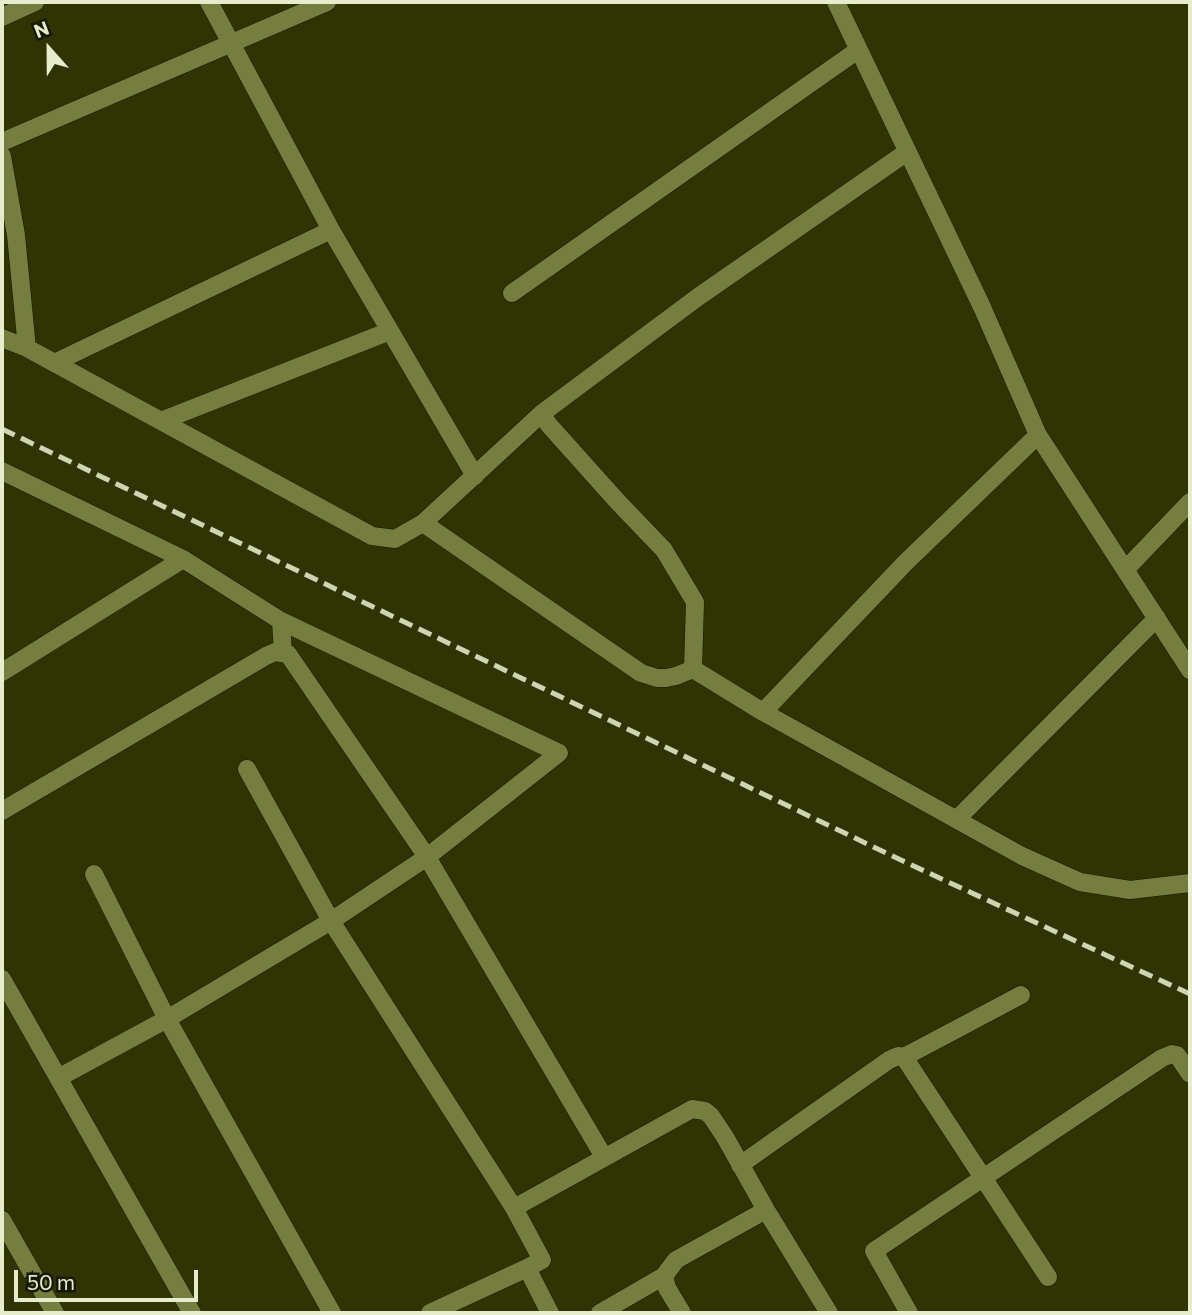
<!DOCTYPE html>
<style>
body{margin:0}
#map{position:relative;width:1192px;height:1315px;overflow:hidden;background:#2f3402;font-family:Commissioner,sans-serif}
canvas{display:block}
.frame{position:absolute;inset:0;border:4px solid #e6eccc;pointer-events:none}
.north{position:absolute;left:14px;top:14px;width:70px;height:70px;-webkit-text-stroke:5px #171a02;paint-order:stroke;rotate:339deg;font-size:19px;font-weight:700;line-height:28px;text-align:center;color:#e6eccc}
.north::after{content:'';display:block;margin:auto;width:24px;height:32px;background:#e6eccc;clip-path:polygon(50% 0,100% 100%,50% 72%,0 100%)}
.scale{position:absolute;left:14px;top:1270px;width:184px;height:32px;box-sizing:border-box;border:4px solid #e6eccc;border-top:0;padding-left:9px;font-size:21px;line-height:24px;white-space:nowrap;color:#e6eccc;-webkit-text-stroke:5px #171a02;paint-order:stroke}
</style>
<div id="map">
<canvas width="1192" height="1315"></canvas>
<div class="frame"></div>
<div class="north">N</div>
<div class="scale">50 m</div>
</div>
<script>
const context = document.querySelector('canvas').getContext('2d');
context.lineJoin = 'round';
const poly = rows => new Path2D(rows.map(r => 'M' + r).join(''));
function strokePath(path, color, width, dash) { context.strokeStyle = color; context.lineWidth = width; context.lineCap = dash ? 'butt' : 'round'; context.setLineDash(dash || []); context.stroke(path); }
const minor = poly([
 [209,2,331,230,475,476],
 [836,2,982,307,1038,435,1190,670],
 [2,17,35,2],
 [2,142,327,2],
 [907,152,698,297,541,414,549,425,617,501,664,550,695,602,693,669,763,712,1022,856,1080,882,1130,890,1190,883],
 [2,156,16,235,27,348,372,536,395,539,423,523,541,414],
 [512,293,858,50],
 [2,338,27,348],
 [54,363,331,230],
 [161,421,390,331],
 [2,471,183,559,281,621,283,653],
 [423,523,641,673,657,678,666,678,676,676,693,669],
 [1126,569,1190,502],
 [2,672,183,559],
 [763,712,906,562,1038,435],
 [247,769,331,921,514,1208,542,1260,527,1268,550,1313],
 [2,811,266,656,275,652,288,654,427,857,604,1157],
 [957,819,1157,618],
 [94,874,167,1019,332,1313],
 [2,979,192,1313],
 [904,1057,1021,995],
 [58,1078,167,1019,331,921,427,857,559,753,281,621],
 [740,1165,889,1060,898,1056,904,1057,1048,1277],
 [514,1208,692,1109,705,1111,711,1116,725,1137,766,1210,829,1313],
 [2,1220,55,1313],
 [430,1313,527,1268],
 [600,1313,664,1276],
 [682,1313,667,1288,664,1276,676,1260,766,1210],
 [909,1313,874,1251,1162,1058,1172,1054,1177,1055,1190,1074]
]);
const rail = poly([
 [2,429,905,862,1190,994]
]);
strokePath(minor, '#171b00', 19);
strokePath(minor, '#757d3f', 18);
strokePath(rail, '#cfd4b2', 5, [14, 7]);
</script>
